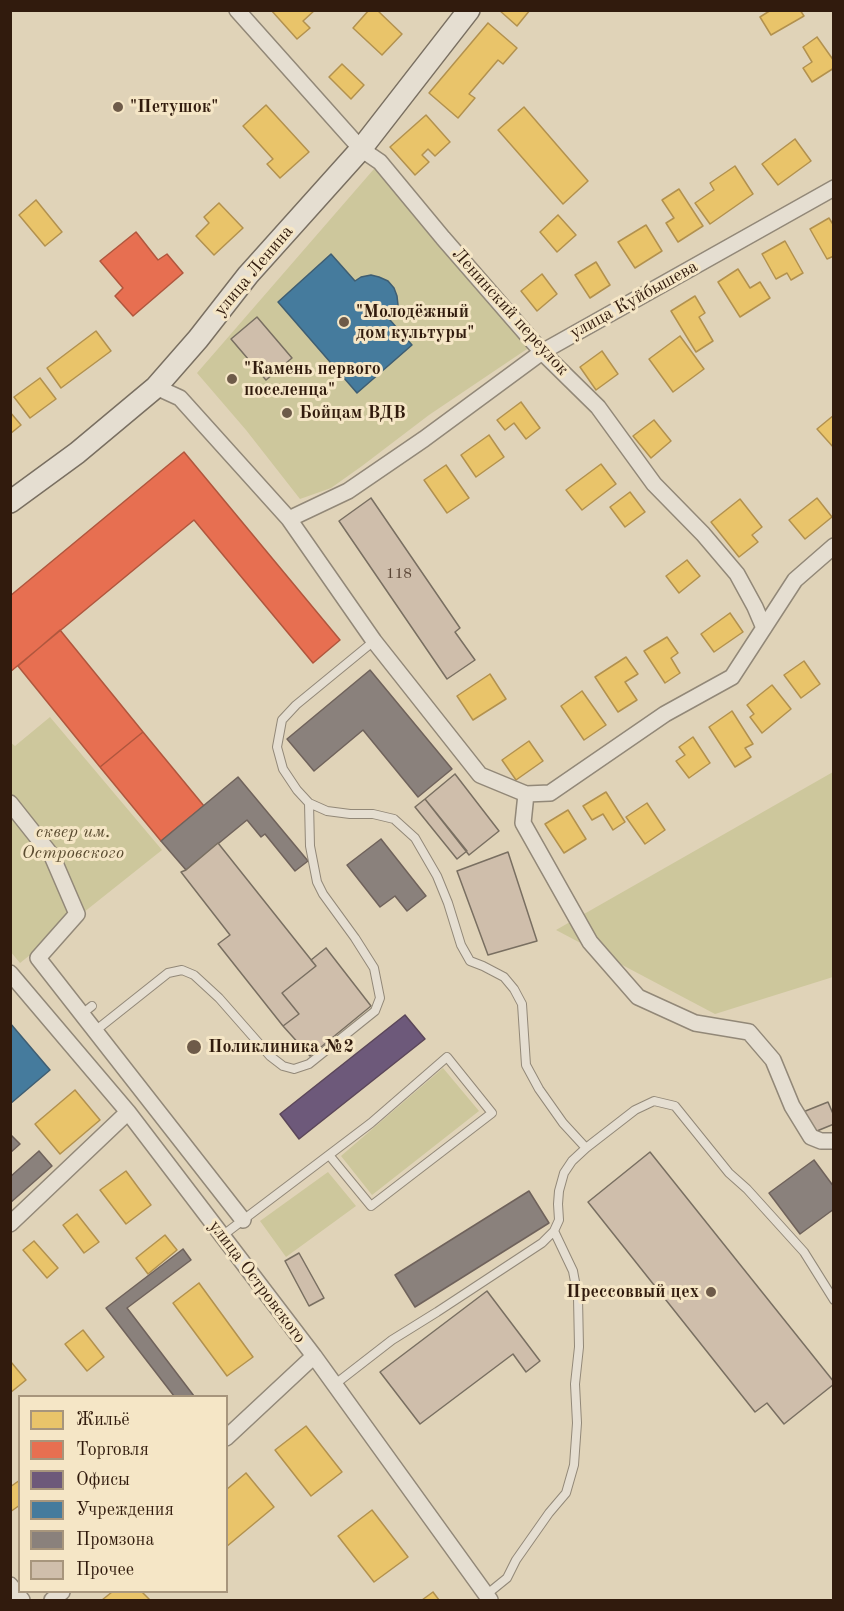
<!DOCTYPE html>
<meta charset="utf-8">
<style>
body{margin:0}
#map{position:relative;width:844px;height:1611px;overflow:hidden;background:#e0d3b8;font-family:"Old Standard TT",serif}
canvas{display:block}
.frame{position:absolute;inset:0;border:12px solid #311b0d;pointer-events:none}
.legend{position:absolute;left:18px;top:1395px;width:210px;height:198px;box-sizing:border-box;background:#f5e6c6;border:2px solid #a7957c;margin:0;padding:8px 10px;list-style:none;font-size:18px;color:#311b0d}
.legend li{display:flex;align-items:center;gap:12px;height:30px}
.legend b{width:30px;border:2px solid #a7957c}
</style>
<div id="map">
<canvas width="844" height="1611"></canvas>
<div class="frame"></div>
<ul class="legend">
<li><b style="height:16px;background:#e9c46a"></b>Жильё</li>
<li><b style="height:16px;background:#e76f51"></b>Торговля</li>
<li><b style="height:16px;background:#6d597a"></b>Офисы</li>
<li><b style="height:16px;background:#457b9d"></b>Учреждения</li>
<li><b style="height:16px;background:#8a817c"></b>Промзона</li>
<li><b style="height:16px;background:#cfbeab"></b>Прочее</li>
</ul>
</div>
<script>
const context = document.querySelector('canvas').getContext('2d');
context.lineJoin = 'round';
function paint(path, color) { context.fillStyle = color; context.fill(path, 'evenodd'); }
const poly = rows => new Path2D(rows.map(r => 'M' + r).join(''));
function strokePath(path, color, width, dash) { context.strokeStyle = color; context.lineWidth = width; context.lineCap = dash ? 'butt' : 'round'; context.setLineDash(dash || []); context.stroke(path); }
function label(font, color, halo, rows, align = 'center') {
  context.font = font + ' "Old Standard TT",serif'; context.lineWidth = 6; context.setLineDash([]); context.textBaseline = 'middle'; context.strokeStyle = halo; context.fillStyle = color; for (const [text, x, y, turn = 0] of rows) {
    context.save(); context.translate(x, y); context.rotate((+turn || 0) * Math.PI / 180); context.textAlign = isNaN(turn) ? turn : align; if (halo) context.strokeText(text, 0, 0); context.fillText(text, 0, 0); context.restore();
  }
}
const green = poly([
 [380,162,530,347,429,415,362,466,331,488,300,499,246,430,197,373],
 [50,717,162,850,20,963,10,951,10,742,15,746],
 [833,772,833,977,715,1014,556,930],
 [443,1068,479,1111,372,1195,341,1156],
 [328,1172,356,1206,286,1257,260,1221]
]);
const homes = poly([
 [271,10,315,10,303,21,310,28,297,39,271,10],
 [369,10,377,10,402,34,382,55,353,28,369,10],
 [499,10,530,10,517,26,499,10],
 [771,10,800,10,804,16,771,35,760,17,771,10],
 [488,23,517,48,503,64,498,60,469,94,475,98,458,118,429,93,488,23],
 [817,37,834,61,834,68,812,82,803,68,812,62,803,47,817,37],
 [342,64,364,85,351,99,329,77,342,64],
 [266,105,309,152,280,178,267,164,273,159,243,126,266,105],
 [524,107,588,181,563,204,498,130,524,107],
 [426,115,450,142,435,156,428,149,422,155,429,162,415,175,390,147,426,115],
 [795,139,811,161,778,185,762,164,795,139],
 [735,166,753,194,710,224,695,203,714,190,710,183,735,166],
 [679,189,703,226,678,242,666,223,674,218,662,200,679,189],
 [36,200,62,232,45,246,19,215,36,200],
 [219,203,243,228,214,255,196,236,209,223,204,217,219,203],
 [558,215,576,235,557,252,540,232,558,215],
 [829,218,834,226,834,256,827,259,810,229,829,218],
 [646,225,662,251,635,268,618,242,646,225],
 [785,241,803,273,791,280,787,273,776,279,762,254,785,241],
 [596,262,610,285,590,298,575,275,596,262],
 [738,269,750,288,760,282,770,298,740,317,718,282,738,269],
 [542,274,557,294,537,311,521,291,542,274],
 [695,296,705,313,699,317,713,341,696,352,671,311,695,296],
 [96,331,111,351,61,388,47,368,96,331],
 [680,336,704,369,673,392,649,359,680,336],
 [602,351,618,374,596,390,580,367,602,351],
 [40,378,56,399,30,418,14,397,40,378],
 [521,402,540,428,526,439,514,423,505,430,497,420,521,402],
 [10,412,21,425,10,434,10,412],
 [834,415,834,448,817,429,834,415],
 [654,420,671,441,651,458,633,436,654,420],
 [489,435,504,457,476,477,461,455,489,435],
 [601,464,616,484,582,510,566,490,601,464],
 [446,465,469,498,447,513,424,480,446,465],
 [630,492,645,512,625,527,610,507,630,492],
 [817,498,832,517,805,539,789,520,817,498],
 [740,499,762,527,752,535,758,542,739,557,711,522,740,499],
 [687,560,700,576,679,593,666,576,687,560],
 [730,613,743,632,714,652,701,634,730,613],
 [667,637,678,653,671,658,680,673,665,683,644,651,667,637],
 [626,657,638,674,625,682,637,700,618,712,595,677,626,657],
 [804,661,820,684,801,698,784,675,804,661],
 [490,674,506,699,473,720,457,696,490,674],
 [772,685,791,709,762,733,750,717,754,714,747,705,772,685],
 [582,691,606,725,584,740,561,706,582,691],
 [732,711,753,744,745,748,751,757,735,767,709,727,732,711],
 [693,737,710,763,689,778,676,761,685,755,679,747,693,737],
 [529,741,543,761,516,780,502,760,529,741],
 [606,792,625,822,613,830,603,814,592,820,583,806,606,792],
 [647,803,665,830,645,844,626,817,647,803],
 [568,810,586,839,564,853,545,824,568,810],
 [75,1090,100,1120,60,1154,35,1124,75,1090],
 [126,1171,151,1205,126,1224,100,1190,126,1171],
 [77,1214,99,1242,84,1253,63,1225,77,1214],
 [165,1235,177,1250,148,1274,136,1258,165,1235],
 [34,1241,58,1268,47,1278,23,1250,34,1241],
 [199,1283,253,1357,227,1376,173,1303,199,1283],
 [83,1330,104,1357,87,1371,65,1344,83,1330],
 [11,1362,26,1380,10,1393,10,1363,11,1362],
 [306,1426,342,1472,311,1496,275,1450,306,1426],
 [246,1473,274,1507,226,1547,226,1490,246,1473],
 [20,1480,20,1505,10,1512,10,1487,20,1480],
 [372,1510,408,1557,374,1582,338,1536,372,1510],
 [112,1592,142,1592,150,1600,102,1600,112,1592],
 [433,1592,439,1600,422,1600,433,1592]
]);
const shops = poly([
 [136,232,158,260,167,254,183,273,133,316,115,296,123,288,100,261,136,232],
 [184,452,340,640,313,663,194,520,10,672,10,596,184,452],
 [60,630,143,732,100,767,18,666,60,630],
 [143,732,204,806,161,841,100,767,143,732]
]);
const offices = poly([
 [405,1015,425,1039,299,1139,280,1114,405,1015]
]);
const public = poly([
 [331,254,355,281,361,277,371,275,379,277,388,281,394,288,397,296,398,305,395,313,390,320,412,345,357,393,278,302,331,254],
 [10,1023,50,1070,10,1104,10,1023]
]);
const industry = poly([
 [370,670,452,769,418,797,363,730,314,771,287,739,370,670],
 [238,777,308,861,295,871,265,834,261,837,247,820,186,870,161,841,238,777],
 [381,839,426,896,407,911,395,896,380,907,347,865,381,839],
 [10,1134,20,1144,10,1153,10,1134],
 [39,1151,52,1166,10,1203,10,1177,39,1151],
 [814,1160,834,1187,834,1209,800,1234,769,1193,814,1160],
 [529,1191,549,1223,415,1307,395,1275,529,1191],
 [183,1249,191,1260,127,1308,194,1396,174,1396,106,1308,183,1249]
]);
const building = poly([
 [257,317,292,358,266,380,231,339,257,317],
 [371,498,460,628,455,632,475,660,447,679,339,521,371,498],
 [455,774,499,831,469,855,425,799,455,774],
 [425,799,467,851,457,859,415,807,425,799],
 [218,843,316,966,282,993,299,1014,283,1026,218,944,230,935,181,872,186,870,218,843],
 [508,852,537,941,488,955,457,871,508,852],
 [326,948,371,1006,310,1056,283,1026,299,1014,282,993,316,966,311,960,326,948],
 [828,1102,834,1116,834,1124,812,1133,803,1112,828,1102],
 [650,1152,834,1382,834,1384,784,1424,767,1403,755,1412,588,1202,650,1152],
 [299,1253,324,1298,309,1306,285,1261,299,1253],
 [487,1291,540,1361,526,1372,513,1354,420,1424,380,1372,487,1291]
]);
const lane = poly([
 [374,641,296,705,282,720,277,747,283,769,297,790,309,803,327,811,350,814,373,814,394,819,415,838,437,876,448,903,461,945,470,961,483,966,504,977,514,989,522,1004,526,1065,539,1089,563,1123,586,1148],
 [82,1014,92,1006],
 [95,1031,168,973,182,970,194,975,219,998,270,1056,283,1066,294,1069,309,1064,375,1011,380,998,374,968,355,938,323,894,317,882,310,846,309,803],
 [222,1236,243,1220,317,1164,371,1123,447,1057,492,1113,371,1206,329,1155],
 [334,1385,392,1340,437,1312,542,1243,554,1231,559,1220,558,1204,559,1191,564,1173,572,1161,586,1148,635,1110,654,1101,675,1106,729,1173,747,1189,804,1252,834,1300],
 [486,1595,507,1578,516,1560,549,1513,566,1493,574,1465,577,1423,575,1384,579,1347,578,1298,573,1271,554,1231]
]);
const street = poly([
 [237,10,361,149,380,162,443,238,542,352,598,407,654,484,703,534,737,574,755,607,764,628],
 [156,387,180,398,289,519,374,641,480,775,526,794,523,823,590,942,638,997,695,1023,749,1032,773,1060,792,1106,811,1137,821,1141,834,1141],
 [289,519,348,491,424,439,542,352,834,188],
 [526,794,550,793,665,714,732,677,795,580,834,546],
 [10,803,52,856,77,914,38,958,243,1220],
 [10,973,128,1112,314,1356,490,1600],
 [10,1224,128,1112],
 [226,1438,314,1356],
 [10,1585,22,1600],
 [52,1600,62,1592]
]);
const secondary = poly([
 [10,502,77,453,156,387,198,339,248,275,361,149,469,10]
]);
const markers = [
 [118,107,6,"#6e5b49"],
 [344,322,6,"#6e5b49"],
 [232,379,6,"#6e5b49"],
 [287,413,6,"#6e5b49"],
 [194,1047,8,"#6e5b49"],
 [711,1292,6,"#6e5b49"]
];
const numberNames = [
 ["118",399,574]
];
const poiNames = [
 ["\"Петушок\"",130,107],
 ["\"Молодёжный",356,312],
 ["дом культуры\"",356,333],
 ["\"Камень первого",244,369],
 ["поселенца\"",244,390],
 ["Бойцам ВДВ",299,413],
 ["Поликлиника №2",208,1047],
 ["Прессоввый цех",699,1292,"right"]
];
const streetNames = [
 ["улица Ленина",254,271,-50],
 ["улица Куйбышева",634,300,-29],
 ["Ленинский переулок",510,312,48],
 ["улица Островского",257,1282,53]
];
const parkNames = [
 ["сквер им.",73,832],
 ["Островского",73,853]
];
paint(green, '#cdc79c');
paint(homes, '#e9c46a');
strokePath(homes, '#b2914e', 1.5);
paint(shops, '#e76f51');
strokePath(shops, '#b0563d', 1.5);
paint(offices, '#6d597a');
strokePath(offices, '#5b4659', 1.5);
paint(public, '#457b9d');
strokePath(public, '#3f5e72', 1.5);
paint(industry, '#8a817c');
strokePath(industry, '#6f625b', 1.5);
paint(building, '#cfbeab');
strokePath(building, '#796f61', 1.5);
strokePath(lane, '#928878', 10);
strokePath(street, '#928878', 18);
strokePath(secondary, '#796f61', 24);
strokePath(lane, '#e5ded1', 8);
strokePath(street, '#e5ded1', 15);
strokePath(secondary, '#e5ded1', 21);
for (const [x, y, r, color] of markers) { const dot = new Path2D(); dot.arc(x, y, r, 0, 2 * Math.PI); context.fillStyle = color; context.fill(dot); strokePath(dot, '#f5e6c6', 2); }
label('15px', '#584434', null, numberNames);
label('bold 18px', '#311b0d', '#f5e6c6', poiNames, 'left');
label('18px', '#311b0d', '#f5e6c6', streetNames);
label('italic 18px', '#5b4c31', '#f5e6c6', parkNames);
</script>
